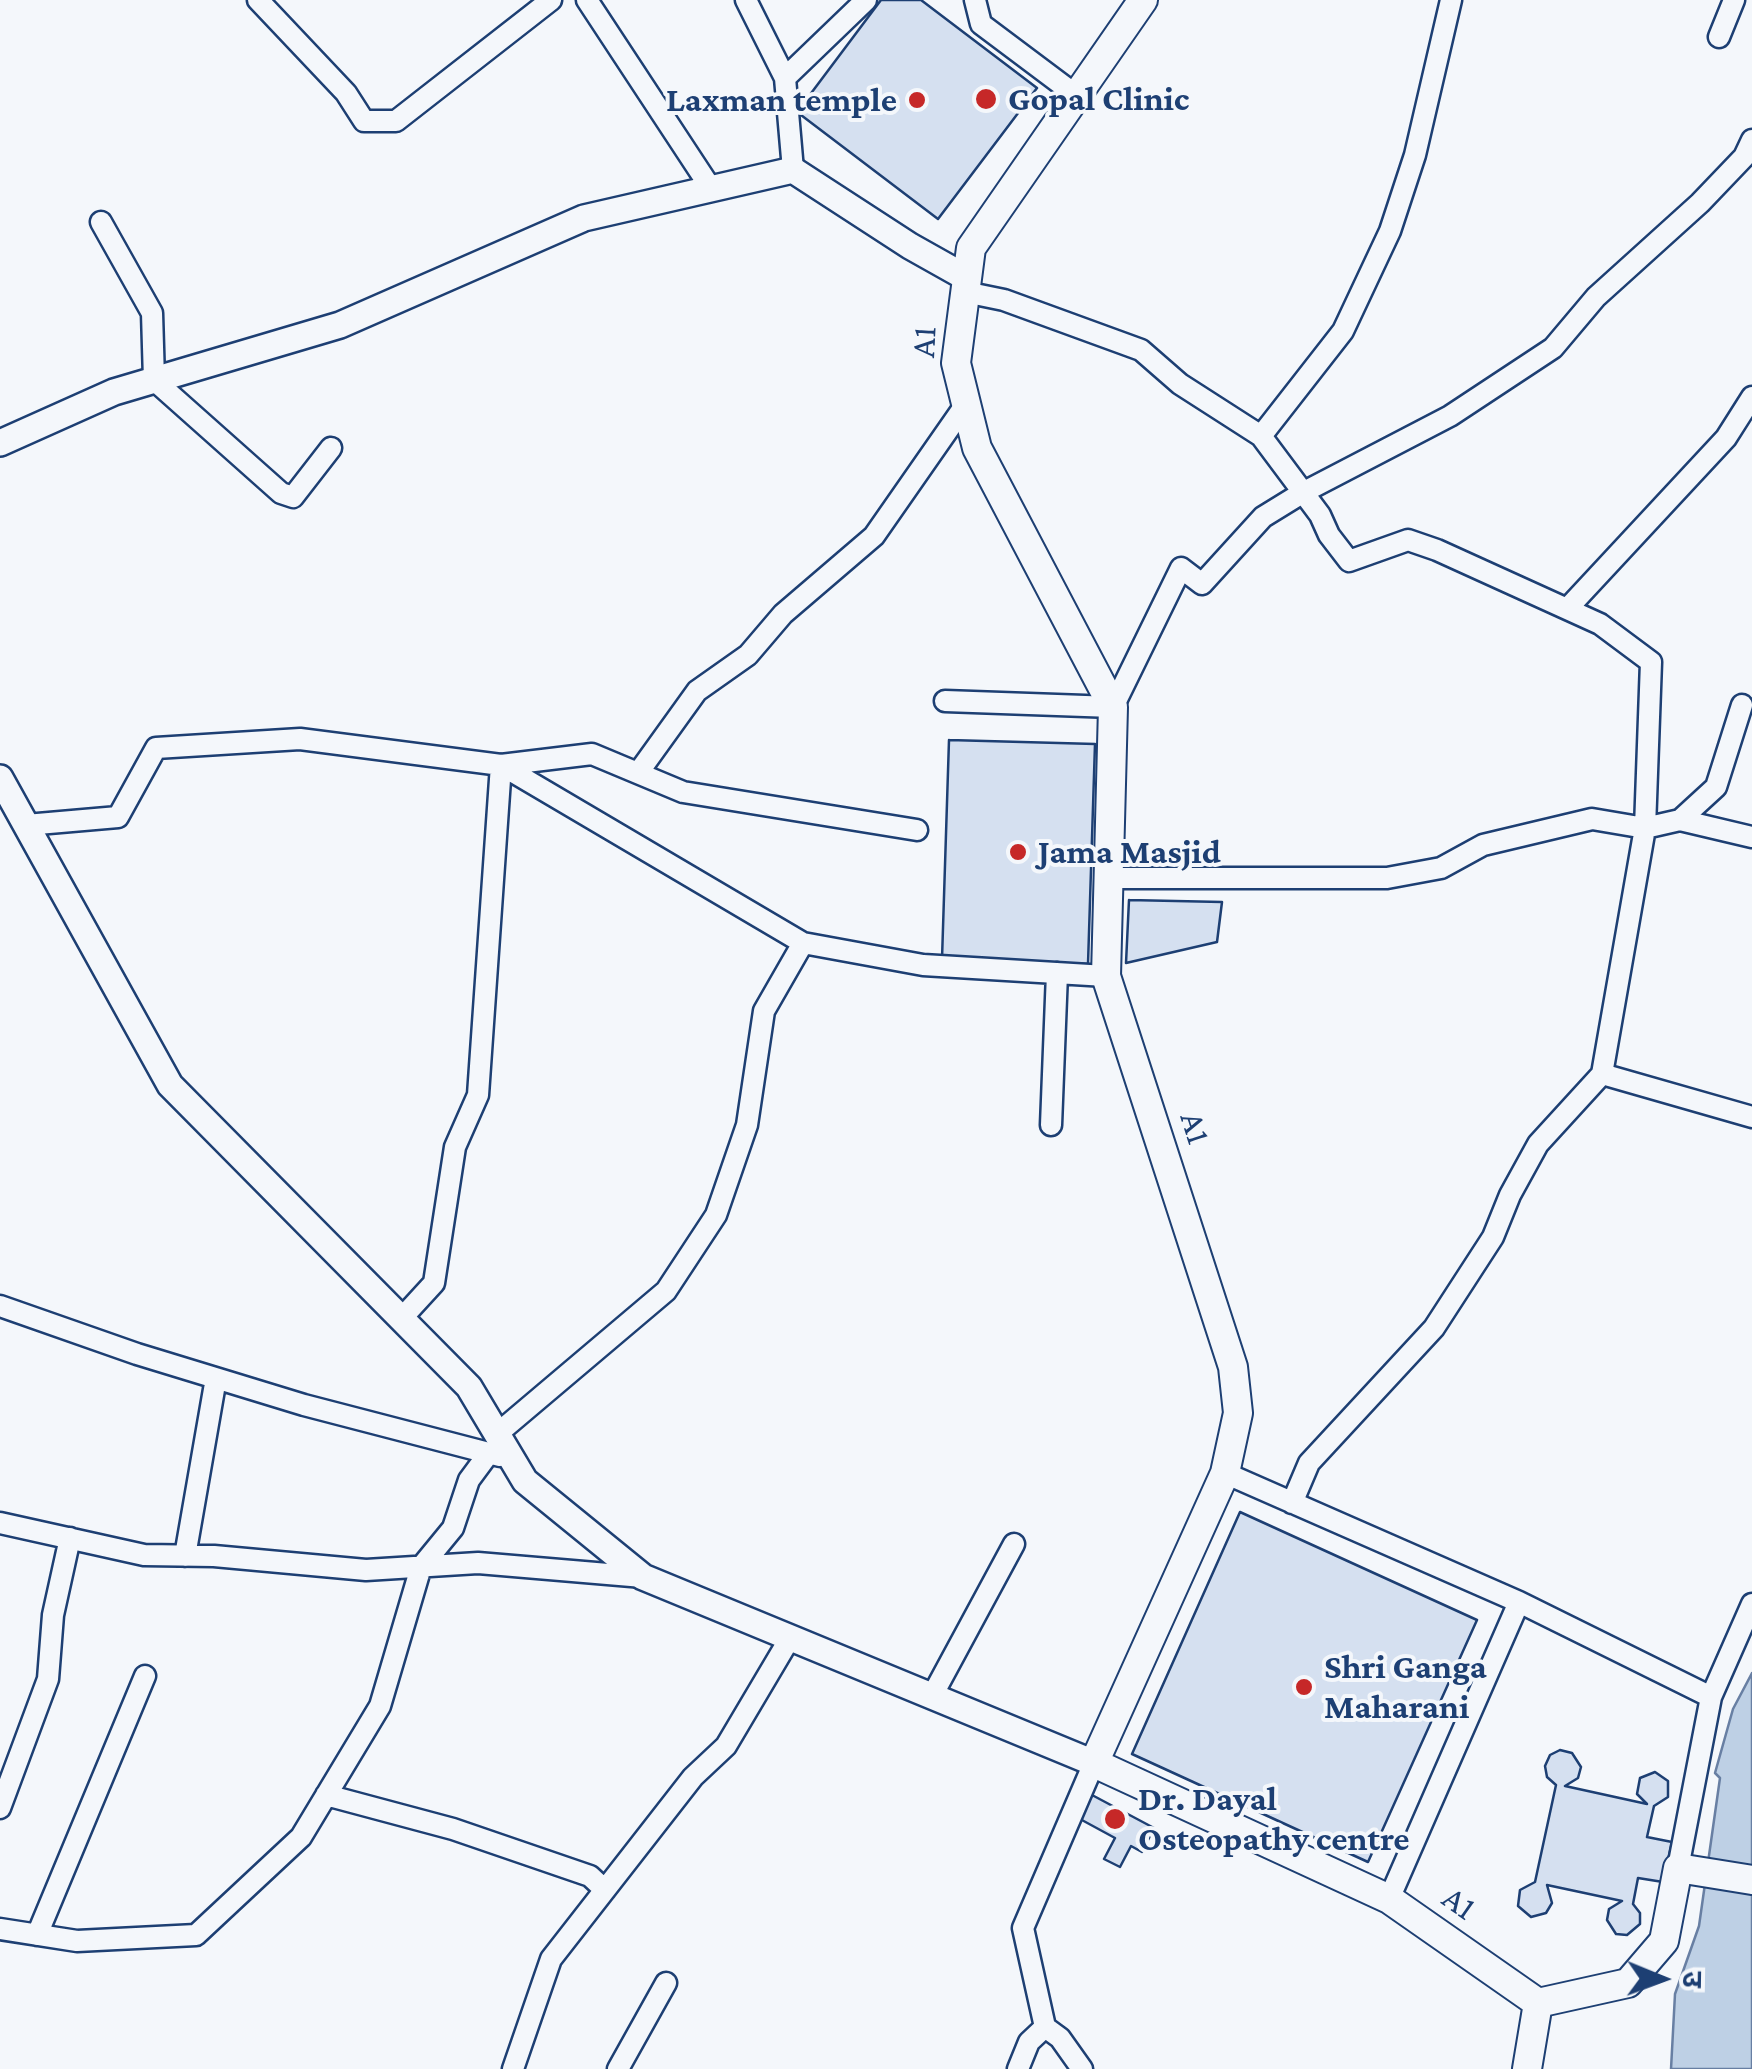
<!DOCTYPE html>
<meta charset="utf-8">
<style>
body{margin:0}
#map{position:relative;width:1752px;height:2069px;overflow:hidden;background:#f4f7fb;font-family:"Crimson Pro","Noto Sans Devanagari",serif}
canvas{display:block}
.north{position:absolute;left:1612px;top:1929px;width:100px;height:100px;-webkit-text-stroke:8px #f4f7fb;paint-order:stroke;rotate:91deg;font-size:28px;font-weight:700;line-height:40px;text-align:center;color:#1d3f73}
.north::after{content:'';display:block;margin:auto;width:35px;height:45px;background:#1d3f73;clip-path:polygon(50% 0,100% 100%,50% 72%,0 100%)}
</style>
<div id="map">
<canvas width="1752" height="2069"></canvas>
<div class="north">उ</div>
</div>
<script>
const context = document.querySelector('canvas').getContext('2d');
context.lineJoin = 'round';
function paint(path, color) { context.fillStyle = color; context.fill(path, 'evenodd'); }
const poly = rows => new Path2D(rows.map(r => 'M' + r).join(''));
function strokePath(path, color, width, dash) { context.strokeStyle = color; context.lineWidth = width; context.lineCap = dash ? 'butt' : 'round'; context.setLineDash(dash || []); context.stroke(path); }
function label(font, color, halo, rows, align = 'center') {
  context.font = font + ' "Crimson Pro",serif'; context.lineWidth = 8; context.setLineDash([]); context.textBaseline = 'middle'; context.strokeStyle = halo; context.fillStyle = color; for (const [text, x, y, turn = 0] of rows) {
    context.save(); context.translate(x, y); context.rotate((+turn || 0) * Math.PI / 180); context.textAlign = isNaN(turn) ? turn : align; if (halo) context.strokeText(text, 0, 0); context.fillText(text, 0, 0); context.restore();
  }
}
const water = poly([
 [1752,1673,1752,2069,1671,2069,1675,1994,1699,1926,1720,1778,1715,1773,1733,1709,1752,1673]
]);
const building = poly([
 [881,0,921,0,1037,88,938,219,797,112,881,0],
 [949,740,1095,744,1088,964,942,959,949,740],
 [1129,900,1222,902,1217,942,1126,963,1129,900],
 [1240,1512,1477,1620,1368,1862,1132,1754,1240,1512],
 [1560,1750,1572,1753,1581,1767,1578,1778,1565,1786,1647,1804,1637,1794,1640,1778,1655,1772,1668,1781,1668,1797,1654,1806,1647,1837,1672,1842,1663,1882,1638,1878,1633,1904,1640,1913,1640,1924,1627,1935,1616,1934,1607,1920,1609,1909,1622,1901,1547,1885,1552,1903,1546,1913,1531,1917,1518,1906,1520,1890,1535,1882,1556,1785,1547,1777,1545,1766,1550,1755,1560,1750],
 [1092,1795,1154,1828,1142,1852,1131,1846,1120,1867,1104,1859,1115,1838,1080,1819,1092,1795]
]);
const minor = poly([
 [258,0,346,93,364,121,396,121,551,0],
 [587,0,712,190],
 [746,0,785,78],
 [975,0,981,24,1077,96],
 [1719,37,1734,0],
 [793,170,785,78,866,0],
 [101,222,152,313,154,380,281,493,293,497,331,448],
 [965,292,1004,300,1141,350,1180,384,1261,436,1320,515,1329,535,1349,561,1408,540,1437,550,1600,624,1651,662,1645,828,1602,1074,1538,1144,1510,1195,1493,1237,1434,1328,1309,1463,1292,1503],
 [1261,436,1343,331,1390,231,1415,155,1451,0],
 [1567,609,1726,438,1752,397],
 [945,701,1113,707,1181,568,1202,584,1263,517,1302,493,1450,416,1553,348,1596,297,1700,203,1744,157,1752,140],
 [638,773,697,691,748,655,783,614,874,536,966,404],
 [1680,820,1716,787,1742,705],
 [26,825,118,817,156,748,300,739,501,765,803,943,923,965,1106,976],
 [1107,878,1387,878,1441,868,1483,845,1592,819,1645,828,1680,820,1752,837],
 [1602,1074,1752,1117],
 [1051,1125,1057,973],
 [0,1306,137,1354,304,1405,500,1456],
 [401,1319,434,1283,455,1147,478,1095,501,765,592,754,683,792,917,830],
 [497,1434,666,1291,716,1215,747,1125,764,1011,803,943],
 [1225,1473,1519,1602,1711,1697,1678,1868],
 [0,1523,144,1555,214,1556,366,1570,478,1563,643,1577],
 [185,1556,216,1378],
 [932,1696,1014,1544],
 [1711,1697,1752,1604],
 [326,1795,453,1829,590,1876,605,1890],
 [0,1808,48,1679,53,1615,70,1538],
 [1389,1899,1519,1602],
 [0,1929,77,1941,196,1935,301,1837,380,1706,421,1567,453,1528,469,1480,489,1453],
 [37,1935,145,1676],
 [513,2069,551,1959,693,1777,726,1746,790,1638],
 [618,2069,666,1983],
 [1018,2069,1029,2042,1045,2027],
 [1082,2069,1060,2038,1045,2027,1023,1928,1094,1763]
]);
const tertiary = poly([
 [0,443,114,392,340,325,584,218,793,170,910,246,967,278],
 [0,778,170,1085,469,1387,525,1481,643,1577,1094,1763]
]);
const secondary = poly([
 [1143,0,971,248,956,363,977,448,1113,707,1106,976,1233,1367,1238,1413,1225,1473,1094,1763,1389,1899,1538,2003,1527,2069],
 [1538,2003,1628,1983,1664,1941,1678,1868,1752,1880]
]);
const markers = [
 [986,99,12,"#c62828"],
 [917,100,10,"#c62828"],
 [1018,852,10,"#c62828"],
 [1304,1687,10,"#c62828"],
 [1115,1819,12,"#c62828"]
];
const poiNames = [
 ["Gopal Clinic",1008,99],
 ["Laxman temple",897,100,"right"],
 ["Jama Masjid",1038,852],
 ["Shri Ganga",1324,1667],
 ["Maharani",1324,1707],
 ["Dr. Dayal",1138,1799],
 ["Osteopathy centre",1138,1839]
];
const streetNames = [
 ["A1",924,342,-87],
 ["A1",1195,1128,72],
 ["A1",1459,1903,35]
];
paint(water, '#bed0e5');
strokePath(water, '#687fa3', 2.5);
paint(building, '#d5e0f0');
strokePath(building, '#1d3f73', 2.5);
strokePath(minor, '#1d3f73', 25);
strokePath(tertiary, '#1d3f73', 30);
strokePath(secondary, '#1d3f73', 32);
strokePath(minor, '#f4f7fb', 20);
strokePath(tertiary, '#f4f7fb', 25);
strokePath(secondary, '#f4f7fb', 28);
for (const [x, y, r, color] of markers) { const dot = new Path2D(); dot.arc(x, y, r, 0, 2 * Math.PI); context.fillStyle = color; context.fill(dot); strokePath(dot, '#f4f7fb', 4); }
label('bold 35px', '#1d3f73', '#f4f7fb', poiNames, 'left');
label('35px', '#1d3f73', '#f4f7fb', streetNames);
</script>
